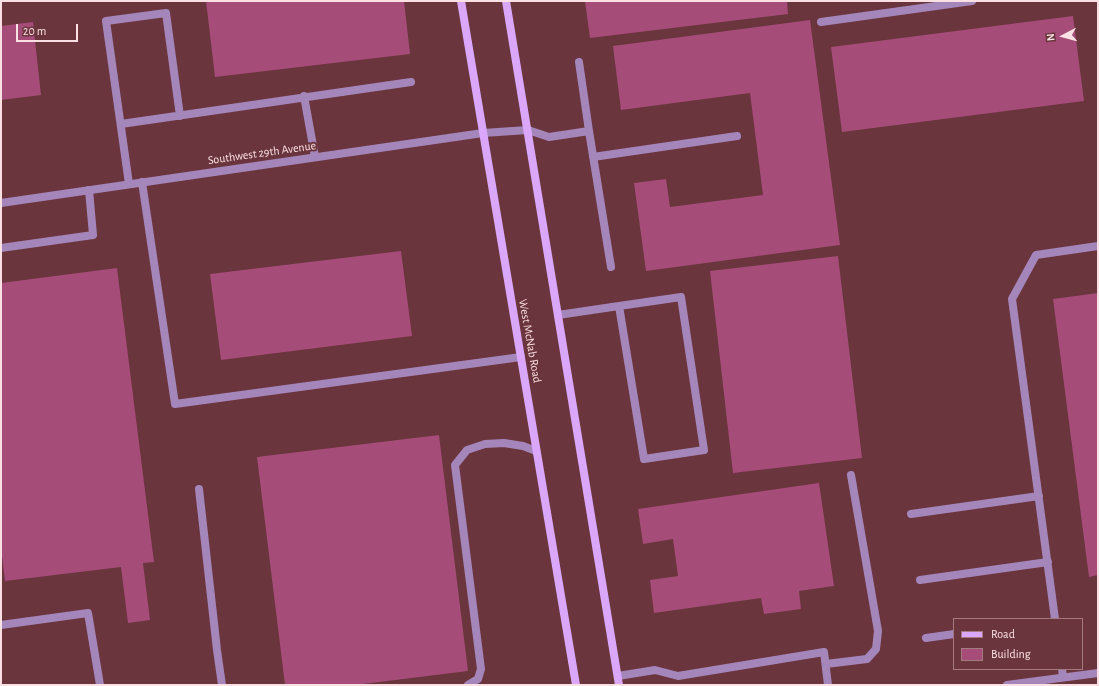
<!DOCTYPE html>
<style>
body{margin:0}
#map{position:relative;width:1099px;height:686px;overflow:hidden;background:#6a353d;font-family:"Alegreya Sans",sans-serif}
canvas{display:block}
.frame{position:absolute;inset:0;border:2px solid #fce1e4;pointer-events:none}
.legend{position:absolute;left:953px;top:618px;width:130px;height:52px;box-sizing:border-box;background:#6a353d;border:1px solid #a47a80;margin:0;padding:5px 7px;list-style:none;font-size:12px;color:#fce1e4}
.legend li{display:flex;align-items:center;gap:8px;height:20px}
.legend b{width:20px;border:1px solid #a47a80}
.north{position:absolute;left:1043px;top:16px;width:40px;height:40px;-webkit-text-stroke:3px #6a353d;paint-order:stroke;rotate:264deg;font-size:11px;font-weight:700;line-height:16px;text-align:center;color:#fce1e4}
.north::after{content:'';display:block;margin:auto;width:14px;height:18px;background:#fce1e4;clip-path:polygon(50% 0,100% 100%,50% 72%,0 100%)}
.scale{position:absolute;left:16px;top:24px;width:62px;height:18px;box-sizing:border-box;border:2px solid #fce1e4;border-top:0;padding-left:5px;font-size:12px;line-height:14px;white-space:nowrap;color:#fce1e4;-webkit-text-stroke:3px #6a353d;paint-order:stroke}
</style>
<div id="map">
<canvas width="1099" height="686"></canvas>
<div class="frame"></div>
<ul class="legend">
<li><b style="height:5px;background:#daa7fc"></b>Road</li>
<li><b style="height:11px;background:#a54c78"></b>Building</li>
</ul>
<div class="north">N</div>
<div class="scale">20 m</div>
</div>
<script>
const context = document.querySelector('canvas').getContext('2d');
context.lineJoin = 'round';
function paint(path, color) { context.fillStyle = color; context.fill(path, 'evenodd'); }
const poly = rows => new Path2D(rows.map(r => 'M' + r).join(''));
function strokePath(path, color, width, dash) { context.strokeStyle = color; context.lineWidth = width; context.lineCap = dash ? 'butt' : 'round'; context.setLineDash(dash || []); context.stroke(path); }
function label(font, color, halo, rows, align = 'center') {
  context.font = font + ' "Alegreya Sans",sans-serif'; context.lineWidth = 4; context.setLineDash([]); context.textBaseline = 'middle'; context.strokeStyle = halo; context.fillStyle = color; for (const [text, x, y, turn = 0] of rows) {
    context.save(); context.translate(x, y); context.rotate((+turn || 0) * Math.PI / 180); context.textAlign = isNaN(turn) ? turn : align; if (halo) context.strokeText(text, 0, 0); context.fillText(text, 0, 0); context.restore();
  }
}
const building = poly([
 [206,1,404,1,410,54,215,77],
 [585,1,787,1,788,14,590,38],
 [1073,16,1084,101,842,132,831,47],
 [810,20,840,245,646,271,634,183,666,179,670,207,763,195,750,93,621,110,613,46],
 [33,22,41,95,1,100,1,26],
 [401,251,412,336,221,360,210,274],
 [838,256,862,458,733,473,710,271],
 [117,268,154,562,143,563,150,620,128,623,121,567,5,581,1,548,1,283],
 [1098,293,1098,575,1089,577,1053,299],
 [439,435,468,671,355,685,285,685,257,457],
 [819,483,834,586,799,591,801,609,764,614,761,598,654,613,650,580,678,576,673,539,643,544,638,509]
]);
const service = poly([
 [821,22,972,1],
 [579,62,589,131],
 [304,96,315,157],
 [121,124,411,82],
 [528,130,549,137,589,131,611,267],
 [593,157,737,136],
 [142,182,175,404,521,357],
 [129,184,106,21,166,13,180,116],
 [1,248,93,235,89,190],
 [558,315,619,306,681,297,704,450,644,459,619,306],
 [199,489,217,650,222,685],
 [911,514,1039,496],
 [920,580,1048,562],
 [1055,619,1012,299,1036,255,1098,246],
 [1,625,88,613,100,685],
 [926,638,954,634],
 [826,664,867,659,876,649,878,631,851,475],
 [1062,669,1063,677],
 [618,676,655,670,678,676,824,652,828,685],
 [468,685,478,679,481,669,455,465,467,450,485,444,504,443,523,446,536,451]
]);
const minor = poly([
 [1,203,483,133,528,130],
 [1007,685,1098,673]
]);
const secondary = poly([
 [461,1,576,685],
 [506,1,619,685]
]);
const streetNames = [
 ["Southwest 29th Avenue",262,153,-8],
 ["West McNab Road",530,341,80]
];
paint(building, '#a54c78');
strokePath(service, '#a586bb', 8);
strokePath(minor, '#a586bb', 8);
strokePath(secondary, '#daa7fc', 8);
label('12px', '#fce1e4', '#6a353d', streetNames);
</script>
